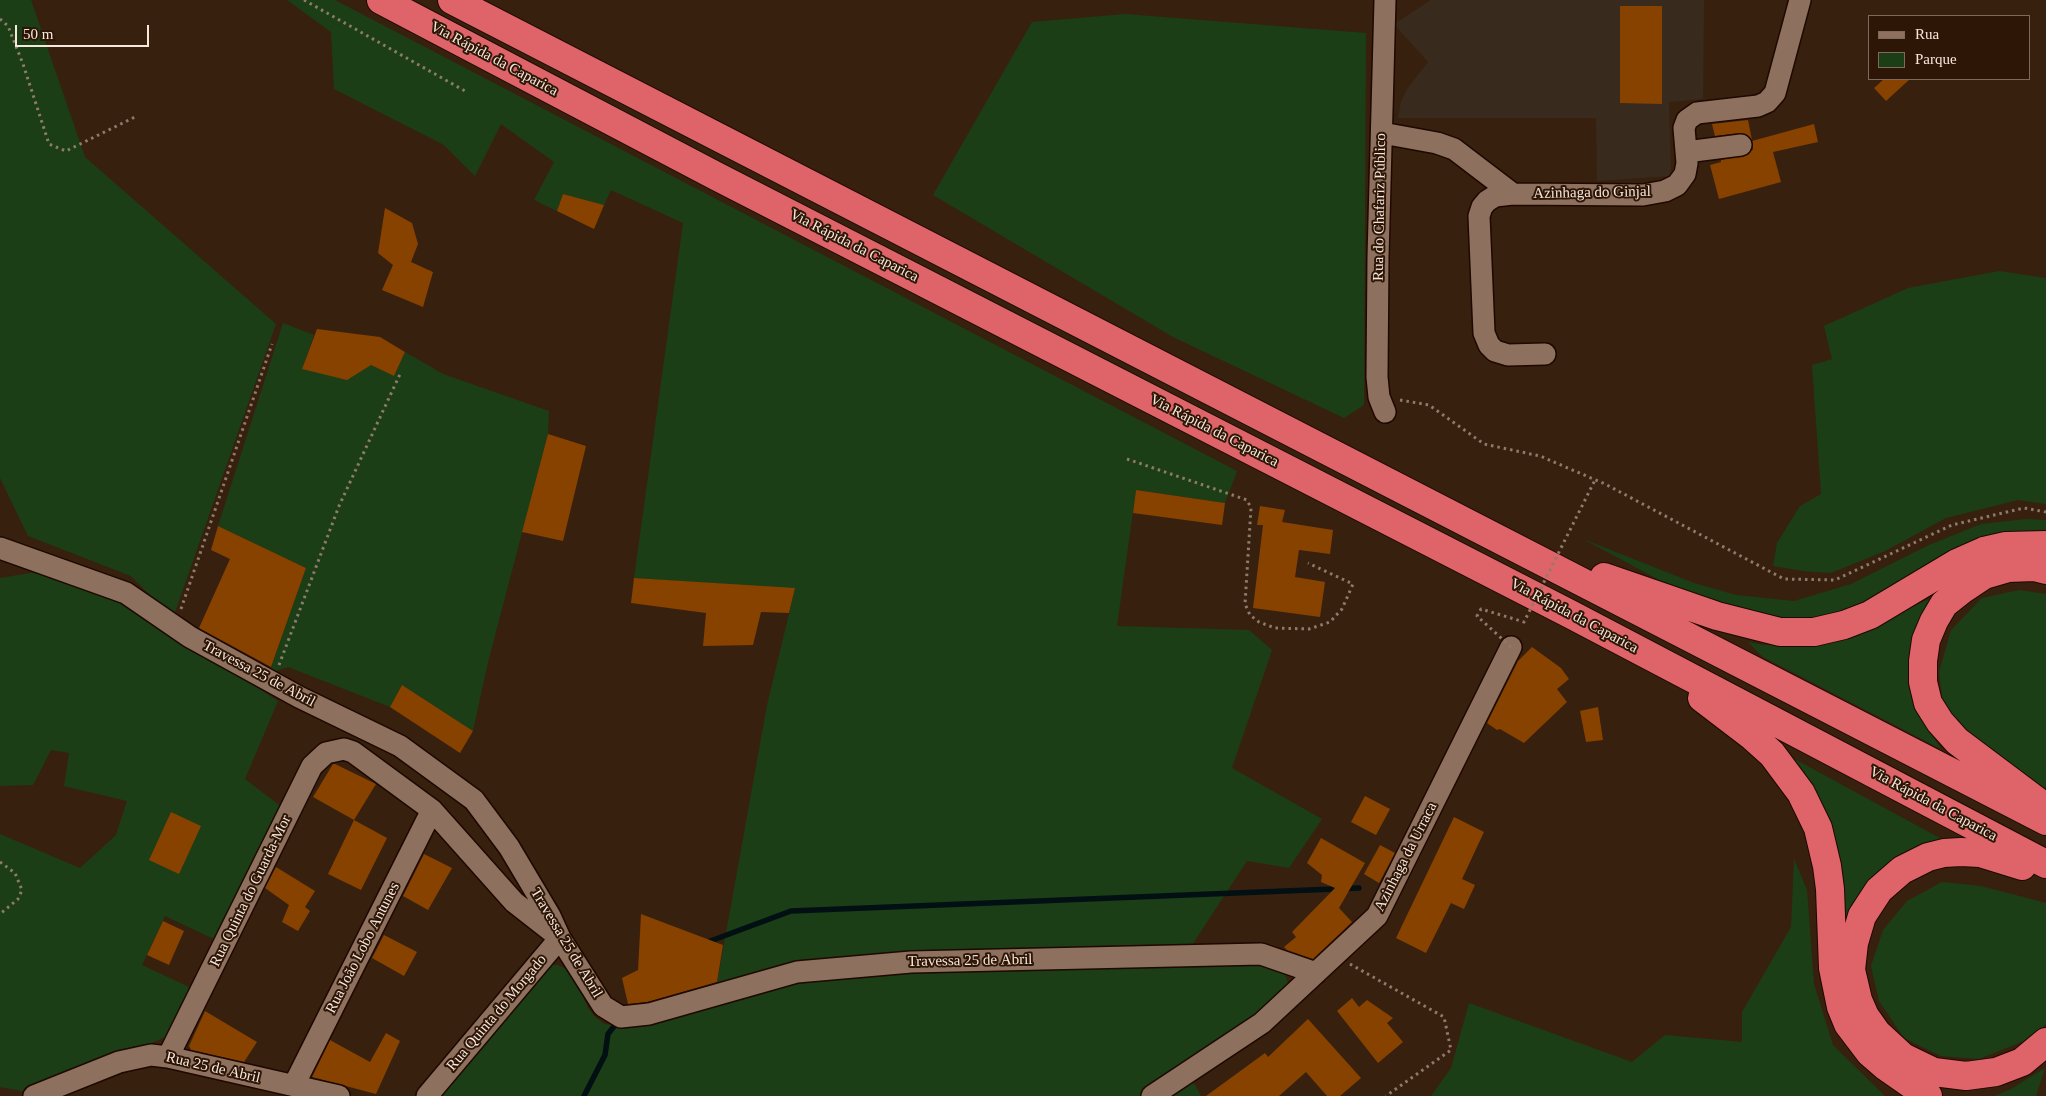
<!DOCTYPE html>
<meta charset="utf-8">
<style>
body{margin:0}
#map{position:relative;width:2046px;height:1096px;overflow:hidden;background:#38200f;font-family:"Times New Roman",serif}
canvas{display:block}
.legend{position:absolute;left:1868px;top:15px;width:162px;height:65px;box-sizing:border-box;background:#2d1606;border:1px solid #7e6a5c;margin:0;padding:6px 9px;list-style:none;font-size:15px;color:#f8e7dd}
.legend li{display:flex;align-items:center;gap:10px;height:25px}
.legend b{width:25px;border:1px solid #7e6a5c}
.scale{position:absolute;left:15px;top:25px;width:134px;height:22px;box-sizing:border-box;border:2px solid #f8e7dd;border-top:0;padding-left:6px;font-size:15px;line-height:18px;white-space:nowrap;color:#f8e7dd;-webkit-text-stroke:4px #2d1606;paint-order:stroke}
</style>
<div id="map">
<canvas width="2046" height="1096"></canvas>
<ul class="legend">
<li><b style="height:6px;background:#8d705d"></b>Rua</li>
<li><b style="height:14px;background:#1b3e17"></b>Parque</li>
</ul>
<div class="scale">50 m</div>
</div>
<script>
const context = document.querySelector('canvas').getContext('2d');
context.lineJoin = 'round';
function paint(path, color) { context.fillStyle = color; context.fill(path, 'evenodd'); }
const poly = rows => new Path2D(rows.map(r => 'M' + r).join(''));
function strokePath(path, color, width, dash) { context.strokeStyle = color; context.lineWidth = width; context.lineCap = dash ? 'butt' : 'round'; context.setLineDash(dash || []); context.stroke(path); }
function label(font, color, halo, rows, align = 'center') {
  context.font = font + ' "Times New Roman",serif'; context.lineWidth = 4; context.setLineDash([]); context.textBaseline = 'middle'; context.strokeStyle = halo; context.fillStyle = color; for (const [text, x, y, turn = 0] of rows) {
    context.save(); context.translate(x, y); context.rotate((+turn || 0) * Math.PI / 180); context.textAlign = isNaN(turn) ? turn : align; if (halo) context.strokeText(text, 0, 0); context.fillText(text, 0, 0); context.restore();
  }
}
const industrial = poly([
 [1431,0,1704,0,1703,99,1669,102,1671,176,1597,181,1596,118,1398,118,1401,102,1407,89,1428,62,1394,24]
]);
const green = poly([
 [0,0,31,0,85,157,276,324,173,618,131,576,28,536,0,478],
 [287,0,335,0,1237,471,1225,503,1136,490,1117,626,1249,630,1272,650,1232,768,1322,819,1289,868,1247,861,1192,945,802,960,717,983,767,705,795,589,634,578,683,223,611,190,604,205,563,194,557,211,534,200,554,162,501,124,475,176,444,145,334,89,331,32],
 [1125,14,1366,33,1364,405,1344,418,1173,337,933,195,1032,22],
 [1999,271,2046,278,2046,504,2018,500,1946,518,1885,551,1831,573,1803,571,1773,566,1777,543,1800,506,1821,494,1812,365,1832,359,1824,326,1908,288],
 [283,323,314,335,302,369,371,365,394,376,405,352,443,374,549,411,548,434,488,662,473,731,402,685,390,707,288,667,269,673,306,568,218,526],
 [2026,519,2046,520,2046,536,1855,612,1790,625,1717,611,1583,539,1694,583,1736,595,1794,601,1851,584,1929,545,1981,524],
 [36,572,123,600,278,701,245,779,283,808,216,940,165,916,142,965,191,988,166,1037,28,1092,0,1087,0,834,80,868,116,835,127,801,64,786,69,753,51,750,33,785,0,786,0,578],
 [2019,590,2046,594,2046,789,1980,749,1944,713,1939,672,1951,630,1982,598],
 [1941,595,1910,687,1925,724,1941,749,1763,657,1748,642,1764,645,1807,644,1860,632,1917,604],
 [1778,750,1960,849,1920,853,1847,924,1843,887],
 [1794,859,1807,890,1814,984,1833,1045,1885,1096,1431,1096,1451,1068,1469,1003,1632,1062,1665,1035,1742,1042,1742,1012,1791,927],
 [1942,882,1981,886,2046,903,2046,1024,2034,1037,1979,1059,1941,1056,1904,1038,1879,1001,1871,966,1883,930,1907,901],
 [1252,959,1284,971,1288,983,1286,992,1279,1000,1141,1096,439,1096,548,965,558,965,568,970,577,982,588,1008,596,1018,605,1024,624,1027,813,977],
 [2045,1068,2036,1096,1994,1096,2011,1089],
 [1193,1081,1201,1096,1172,1096]
]);
const stream = poly([
 [705,943,791,911,1359,888],
 [584,1096,605,1055,608,1034,619,1020]
]);
const building = poly([
 [1620,6,1662,6,1662,104,1620,103],
 [1884,79,1910,79,1886,101,1874,88],
 [1748,120,1752,140,1746,134,1740,133,1715,136,1712,124],
 [1814,124,1818,142,1773,152,1781,182,1719,199,1710,165,1721,162,1721,160,1748,155,1753,149,1752,141],
 [563,194,604,205,594,229,557,211],
 [385,208,412,223,418,244,411,262,433,272,423,307,382,290,393,265,378,253],
 [317,329,380,337,405,352,394,376,371,365,347,380,302,369],
 [548,434,586,446,563,541,522,532],
 [1136,490,1225,503,1222,525,1133,513],
 [1260,506,1285,510,1282,522,1333,530,1330,554,1299,550,1295,577,1325,582,1320,617,1253,608,1263,525,1257,525],
 [218,526,306,568,271,667,199,628,230,559,211,550],
 [634,578,795,588,789,613,761,612,753,645,703,646,706,613,631,603],
 [1532,647,1561,668,1569,679,1557,689,1567,702,1524,743,1500,729,1497,730,1487,723,1518,661],
 [402,685,473,731,460,753,390,707],
 [1598,707,1603,740,1586,742,1580,711],
 [333,764,335,764,376,784,354,820,313,797],
 [1365,796,1390,809,1376,835,1351,822],
 [171,812,201,826,179,874,149,860],
 [1454,817,1484,832,1462,879,1475,885,1464,909,1451,903,1426,953,1396,938],
 [354,820,387,838,361,890,328,874],
 [1321,838,1365,863,1339,908,1352,922,1313,959,1287,950,1284,947,1296,937,1292,932,1335,888,1321,882,1322,875,1307,863],
 [1380,845,1395,853,1379,883,1364,874],
 [424,854,452,868,428,910,403,896],
 [276,867,315,891,305,907,310,911,298,931,282,922,289,905,265,888],
 [641,914,723,945,717,982,647,1002,628,1004,622,978,638,970],
 [163,921,184,931,169,965,147,955],
 [384,935,417,952,404,976,372,958],
 [1352,998,1359,1007,1367,1000,1393,1018,1387,1023,1403,1042,1378,1063,1337,1011],
 [205,1011,257,1042,244,1062,191,1050,189,1046],
 [1308,1019,1361,1078,1340,1096,1327,1096,1306,1072,1279,1096,1206,1096,1265,1053,1268,1057],
 [386,1033,400,1041,376,1094,312,1077,330,1040,370,1062]
]);
const path = poly([
 [304,0,465,91],
 [0,19,8,26,23,64,49,144,66,151,137,116],
 [1400,400,1429,405,1484,444,1540,456,1605,484,1784,579,1835,580,1952,525,2024,508,2046,512],
 [1127,459,1247,500,1251,508,1245,604,1250,615,1259,622,1275,628,1309,629,1330,622,1342,609,1353,584,1308,563],
 [181,609,272,344],
 [279,665,339,506,401,372],
 [0,862,15,873,22,890,18,899,0,914],
 [1350,964,1444,1017,1451,1050,1386,1096]
]);
const minor = poly([
 [1385,0,1378,257,1377,377,1379,397,1385,412],
 [1382,133,1437,143,1454,149,1513,194],
 [1686,152,1741,145],
 [1545,354,1508,355,1495,351,1489,345,1484,333,1479,216,1482,207,1487,201,1495,196,1513,194,1643,195,1665,191,1677,185,1685,174,1687,163,1684,128,1687,120,1697,113,1758,106,1767,102,1775,93,1800,0],
 [0,548,126,593,190,637,299,697,400,746,474,800,509,847,550,916,560,938,603,1006,621,1017,649,1014,797,972,911,962,1261,954,1316,973],
 [168,1057,312,766,326,753,344,749,353,752,432,810,514,902,560,938,427,1096],
 [294,1085,432,810],
 [34,1096,119,1062,151,1055,168,1057,339,1096],
 [1152,1096,1262,1023,1377,916,1511,647]
]);
const highway = poly([
 [381,0,716,176,1570,614,2046,864],
 [452,0,2046,821],
 [1604,577,1717,616,1780,632,1814,632,1844,625,1870,615,1957,563,1984,551,2006,546,2046,545],
 [1702,698,1753,737,1772,754,1801,793,1818,828,1827,866,1830,889,1833,968,1841,1007,1848,1024,1870,1053,1885,1066,1928,1096],
 [2041,804,1957,741,1940,722,1928,703,1923,682,1923,661,1926,640,1934,621,1944,604,1963,589,1984,575,2008,568,2034,567,2046,570],
 [2022,866,1980,853,1961,852,1944,853,1928,857,1902,870,1879,890,1862,916,1854,943,1851,970,1858,1000,1865,1016,1877,1033,1903,1057,1934,1072,1966,1076,1996,1072,2022,1062,2046,1042]
]);
const pathBridge = poly([
 [1511,647,1477,616,1481,609,1524,622,1595,480]
]);
const streetNames = [
 ["Via Rápida da Caparica",494,59,28],
 ["Azinhaga do Ginjal",1592,193,-1],
 ["Rua do Chafariz Público",1380,207,-89],
 ["Via Rápida da Caparica",854,246,27],
 ["Via Rápida da Caparica",1214,431,27],
 ["Via Rápida da Caparica",1574,616,28],
 ["Travessa 25 de Abril",259,674,28],
 ["Via Rápida da Caparica",1933,804,28],
 ["Azinhaga da Urraca",1406,857,-63],
 ["Rua Quinta do Guarda-Mor",251,891,-64],
 ["Travessa 25 de Abril",566,943,59],
 ["Rua João Lobo Antunes",363,948,-63],
 ["Travessa 25 de Abril",970,961,-1],
 ["Rua Quinta do Morgado",497,1013,-50],
 ["Rua 25 de Abril",213,1068,13]
];
paint(industrial, '#382b1e');
paint(green, '#1b3e17');
strokePath(stream, '#021013', 5.5);
paint(building, '#874200');
strokePath(minor, '#1e0800', 24);
strokePath(highway, '#1e0800', 30);
strokePath(path, '#8f7a6c', 3, [2.5, 4]);
strokePath(minor, '#8d705d', 21);
strokePath(highway, '#df6469', 28);
strokePath(pathBridge, '#8f7a6c', 3, [2.5, 4]);
label('15px', '#f8e7dd', '#2d1606', streetNames);
</script>
